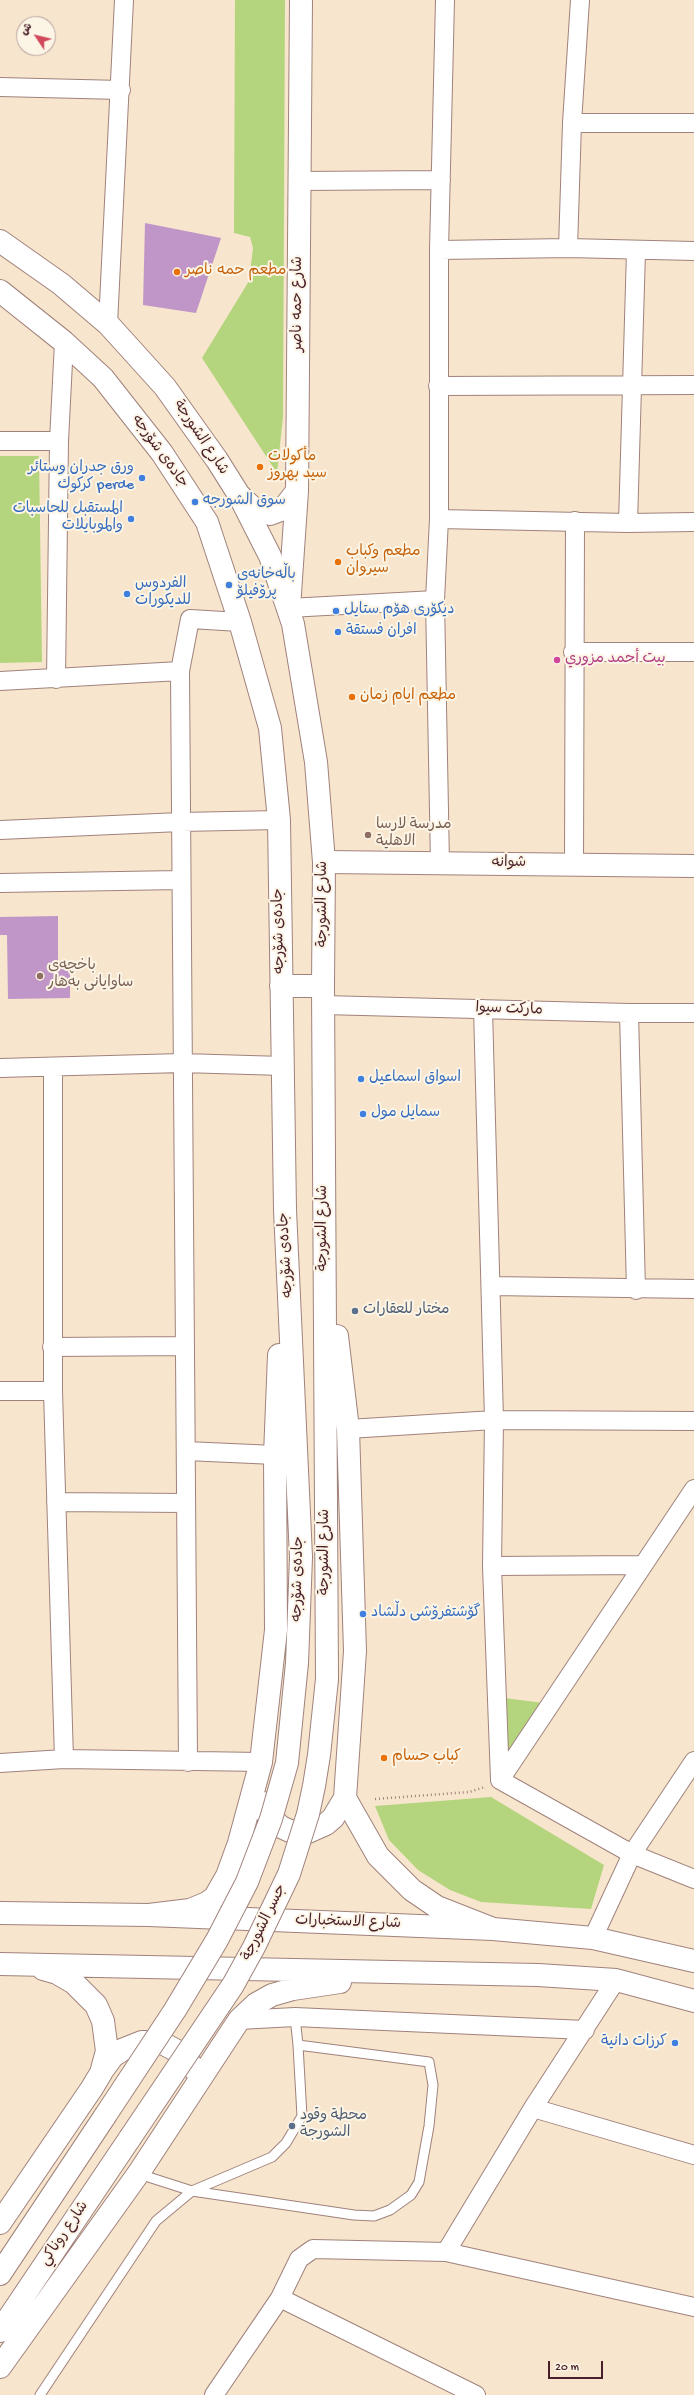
<!DOCTYPE html>
<meta charset="utf-8">
<style>
body{margin:0}
#map{position:relative;width:694px;height:2395px;overflow:hidden;background:#f7e5cd;font-family:"Gochi Hand","Playpen Sans Arabic",sans-serif}
canvas{display:block}
.north{position:absolute;left:16px;top:16px;width:40px;height:40px;box-sizing:border-box;background:#fcf5e5;border:1px solid #b59f9b;border-radius:50%;rotate:305deg;font-size:11px;font-weight:700;line-height:16px;text-align:center;color:#4a1f2b}
.north::after{content:'';display:block;margin:auto;width:14px;height:18px;background:#d1495b;clip-path:polygon(50% 0,100% 100%,50% 72%,0 100%)}
.scale{position:absolute;left:548px;top:2361px;width:55px;height:18px;box-sizing:border-box;border:2px solid #4a1f2b;border-top:0;padding-left:5px;font-size:12px;line-height:14px;white-space:nowrap;color:#4a1f2b;-webkit-text-stroke:3px #fcf5e5;paint-order:stroke}
</style>
<div id="map">
<canvas width="694" height="2395"></canvas>
<div class="north">ش</div>
<div class="scale">20 m</div>
</div>
<script>
const context = document.querySelector('canvas').getContext('2d');
context.lineJoin = 'round';
function paint(path, color) { context.fillStyle = color; context.fill(path, 'evenodd'); }
const poly = rows => new Path2D(rows.map(r => 'M' + r).join(''));
function strokePath(path, color, width, dash) { context.strokeStyle = color; context.lineWidth = width; context.lineCap = dash ? 'butt' : 'round'; context.setLineDash(dash || []); context.stroke(path); }
function label(font, color, halo, rows, align = 'center') {
  context.font = font + ' "Gochi Hand","Playpen Sans Arabic",sans-serif'; context.lineWidth = 4; context.setLineDash([]); context.textBaseline = 'middle'; context.strokeStyle = halo; context.fillStyle = color; for (const [text, x, y, turn = 0] of rows) {
    context.save(); context.translate(x, y); context.rotate((+turn || 0) * Math.PI / 180); context.textAlign = isNaN(turn) ? turn : align; if (halo) context.strokeText(text, 0, 0); context.fillText(text, 0, 0); context.restore();
  }
}
const green = poly([
 [235,0,285,0,283,417,277,473,202,358,249,281,253,248,250,237,234,233],
 [0,456,39,456,42,662,0,663],
 [505,1698,543,1703,506,1754],
 [491,1797,604,1865,591,1909,481,1902,450,1890,418,1870,389,1840,375,1806]
]);
const building = poly([
 [145,223,221,238,196,313,143,305],
 [58,916,58,964,70,963,70,998,8,999,7,935,0,935,0,917]
]);
const path = poly([
 [375,1799,469,1792,485,1787]
]);
const service = poly([
 [139,2174,192,2191,354,2215,374,2216,390,2210,411,2195,419,2182,429,2126,433,2085,429,2062,298,2045],
 [40,2395,156,2221,192,2191,272,2157,286,2143,302,2116,298,2045,295,2017]
]);
const minor = poly([
 [0,87,121,90],
 [572,123,694,123],
 [299,181,441,180],
 [568,248,572,123,580,0],
 [439,250,568,248,694,251],
 [108,324,124,0],
 [438,386,694,385],
 [0,441,59,441],
 [439,519,628,523,694,522],
 [628,523,636,251],
 [289,608,435,600],
 [573,652,694,652],
 [56,679,59,441,64,342],
 [0,681,180,671],
 [0,830,180,822,279,820],
 [440,864,435,600,439,519,439,250,445,0],
 [574,865,575,521],
 [0,883,180,880],
 [324,1005,629,1013,694,1013],
 [483,1009,494,1420,492,1566,500,1780],
 [629,1013,636,1290],
 [0,1068,182,1063,283,1066],
 [53,1068,53,1391,64,1759],
 [491,1286,694,1289],
 [52,1347,185,1346],
 [0,1391,53,1391],
 [348,1429,494,1420,694,1421],
 [186,1451,275,1455],
 [56,1502,186,1503],
 [492,1566,643,1565],
 [188,1762,180,671,190,619,240,622],
 [0,1763,64,1759,261,1762],
 [500,1780,694,1489],
 [500,1780,632,1854,694,1879],
 [593,1938,632,1854,694,1761],
 [239,2020,295,2017,585,2030],
 [533,2108,694,2155],
 [446,2252,533,2108,616,1980],
 [280,2298,476,2395],
 [214,2395,280,2298,299,2259,313,2249,446,2252,694,2307]
]);
const tertiary = poly([
 [239,495,253,508,270,514,283,509,297,491],
 [289,608,297,491,301,0],
 [324,862,694,866]
]);
const primary = poly([
 [0,241,61,284,108,324,165,387,217,460,239,495,270,556,293,624,316,762,324,862,323,986,327,1679],
 [0,291,64,342,103,378,162,453,207,522,240,622,270,728,279,820,285,1210,301,1557,297,1663],
 [281,986,323,986],
 [337,1336,348,1429,355,1651,345,1798,378,1856,412,1890,437,1907,493,1929],
 [263,1803,267,1814,281,1827,290,1831,308,1832,326,1824,333,1818,345,1798],
 [0,1913,149,1915,493,1929,593,1938,694,1961],
 [149,1915,190,1910,207,1903,215,1897,227,1876,239,1843,261,1762,276,1630,275,1455,279,1355],
 [0,1964,538,1975,616,1980,694,2001],
 [102,2071,113,2056,122,2050,142,2042,152,2042,162,2043,181,2053,197,2072],
 [0,2223,92,2088,101,2073,107,2051,103,2021,96,2005,74,1983,57,1973,43,1969],
 [0,2274,105,2116],
 [0,2331,130,2138],
 [0,2367,138,2174,239,2020,256,2004,272,1995,293,1989,340,1982]
]);
const primaryBridge = poly([
 [105,2116,175,2010,217,1940,247,1882,271,1819,287,1763,297,1663],
 [130,2138,233,1985,254,1947,289,1874,308,1814,314,1786,319,1755,327,1679]
]);
const markers = [
 [177,272,4,"#e8710a"],
 [260,467,4,"#e8710a"],
 [142,478,4,"#3f7fe0"],
 [195,502,4,"#3f7fe0"],
 [131,519,4,"#3f7fe0"],
 [338,562,4,"#e8710a"],
 [229,585,4,"#3f7fe0"],
 [127,594,4,"#3f7fe0"],
 [336,611,4,"#3f7fe0"],
 [338,632,4,"#3f7fe0"],
 [557,660,4,"#d1479c"],
 [352,697,4,"#e8710a"],
 [368,835,4,"#8d6e63"],
 [40,976,4,"#8d6e63"],
 [361,1079,4,"#3f7fe0"],
 [363,1114,4,"#3f7fe0"],
 [355,1311,4,"#5c6f8a"],
 [363,1614,4,"#3f7fe0"],
 [384,1758,4,"#e8710a"],
 [675,2043,4,"#3f7fe0"],
 [292,2126,4,"#5c6f8a"]
];
const foodNames = [
 ["مطعم حمه ناصر",185,272],
 ["مأكولات",268,458],
 ["سيد بهروز",268,475],
 ["مطعم وكباب",346,553],
 ["سيروان",346,570],
 ["مطعم ايام زمان",360,697],
 ["كباب حسام",392,1758]
];
const streetNames = [
 ["شارع حمه ناصر",299,304,-90],
 ["شارع الشورجة",200,438,56],
 ["جادەی شۆرجە",159,452,54],
 ["شوانە",509,864],
 ["شارع الشورجة",324,904,-90],
 ["جادەی شۆرجە",280,931,-91],
 ["مارکت سیوا",509,1010,2],
 ["شارع الشورجة",324,1228,-90],
 ["جادەی شۆرجە",287,1255,-93],
 ["شارع الشورجة",326,1552,-90],
 ["جادەی شۆرجە",299,1579,-89],
 ["جسر الشورجة",265,1923,-64],
 ["شارع الاستخبارات",348,1923,2],
 ["شارع روناكي",65,2234,-56]
];
const shopNames = [
 ["ورق جدران وستائر",134,469,"right"],
 ["كركوك perde",134,486,"right"],
 ["سوق الشورجه",203,502],
 ["المستقبل للحاسبات",123,510,"right"],
 ["والموبايلات",123,527,"right"],
 ["باڵەخانەی",237,576],
 ["پرۆفیلۆ",237,593],
 ["الفردوس",135,585],
 ["للديكورات",135,602],
 ["دیکۆری هۆم ستایل",344,611],
 ["افران فستقة",346,632],
 ["اسواق اسماعيل",369,1079],
 ["سمايل مول",371,1114],
 ["گۆشتفرۆشی دڵشاد",371,1614],
 ["كرزات دانية",667,2043,"right"]
];
const hotelNames = [
 ["بيت أحمد مزوري",565,660]
];
const educationNames = [
 ["مدرسة لارسا",376,826],
 ["الاهلية",376,843],
 ["باخچەی",48,967],
 ["ساوایانی بەهار",48,984]
];
const serviceNames = [
 ["مختار للعقارات",363,1311],
 ["محطة وقود",300,2117],
 ["الشورجة",300,2134]
];
paint(green, '#b4d57d');
paint(building, '#c096c8');
strokePath(service, '#a0827c', 11);
strokePath(minor, '#a0827c', 20);
strokePath(tertiary, '#a0827c', 24);
strokePath(primary, '#a0827c', 24);
strokePath(path, '#a0827c', 2.5, [1, 3]);
strokePath(service, '#fff', 9);
strokePath(minor, '#fff', 18);
strokePath(tertiary, '#fff', 22);
strokePath(primary, '#fff', 22);
strokePath(primaryBridge, '#a0827c', 24, []);
strokePath(primaryBridge, '#fff', 22);
for (const [x, y, r, color] of markers) { const dot = new Path2D(); dot.arc(x, y, r, 0, 2 * Math.PI); context.fillStyle = color; context.fill(dot); strokePath(dot, '#fcf5e5', 1.5); }
label('15px', '#c56008', '#fcf5e5', foodNames, 'left');
label('15px', '#4a1f2b', '#fcf5e5', streetNames);
label('15px', '#366cbe', '#fcf5e5', shopNames, 'left');
label('15px', '#b23c85', '#fcf5e5', hotelNames, 'left');
label('15px', '#785e54', '#fcf5e5', educationNames, 'left');
label('15px', '#4e5e75', '#fcf5e5', serviceNames, 'left');
</script>
